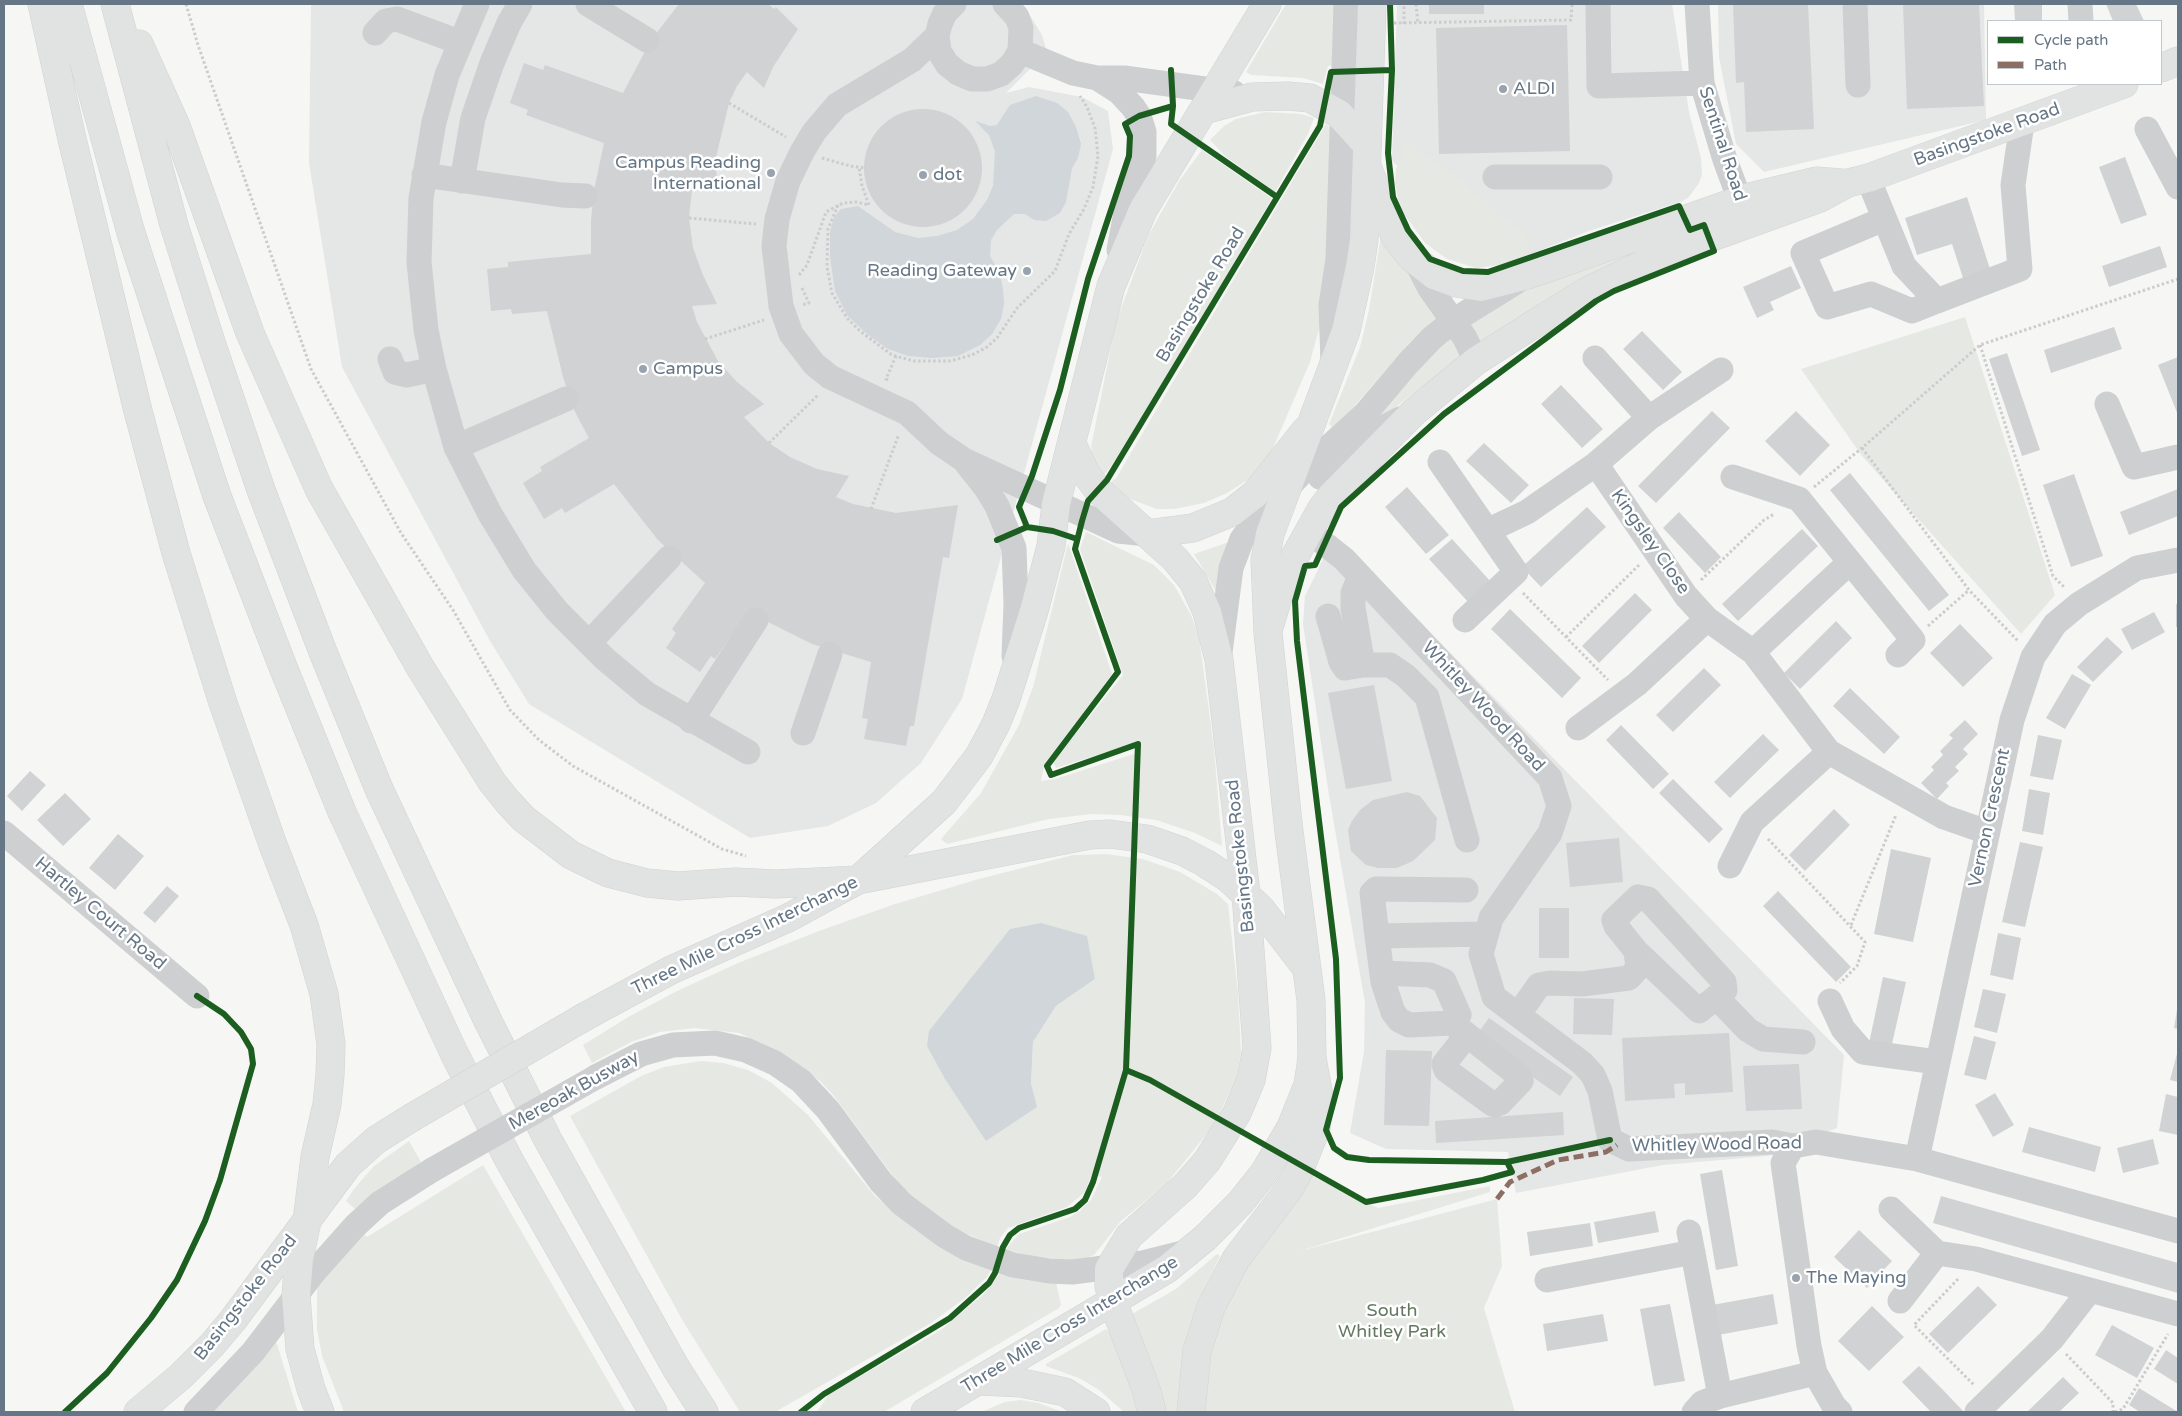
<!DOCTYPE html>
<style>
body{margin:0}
#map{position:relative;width:2182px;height:1416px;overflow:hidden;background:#f6f6f5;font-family:"Varela Round",sans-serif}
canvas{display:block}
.frame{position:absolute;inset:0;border:5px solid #657686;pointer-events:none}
.legend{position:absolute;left:1987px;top:20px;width:175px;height:65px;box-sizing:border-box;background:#fff;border:1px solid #c1c8cf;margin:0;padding:6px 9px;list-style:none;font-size:15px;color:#657686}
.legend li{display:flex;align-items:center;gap:10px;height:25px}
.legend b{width:25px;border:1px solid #c1c8cf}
</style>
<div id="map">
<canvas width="2182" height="1416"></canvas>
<div class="frame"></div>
<ul class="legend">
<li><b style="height:6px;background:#1b5e20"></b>Cycle path</li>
<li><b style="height:6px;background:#8d6e63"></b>Path</li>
</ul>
</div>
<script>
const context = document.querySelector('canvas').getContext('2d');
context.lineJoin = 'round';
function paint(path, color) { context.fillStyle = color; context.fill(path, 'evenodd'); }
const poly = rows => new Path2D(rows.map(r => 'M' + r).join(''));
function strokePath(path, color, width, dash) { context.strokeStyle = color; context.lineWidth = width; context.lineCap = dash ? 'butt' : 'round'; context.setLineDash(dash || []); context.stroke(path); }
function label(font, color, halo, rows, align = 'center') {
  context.font = font + ' "Varela Round",sans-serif'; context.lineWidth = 5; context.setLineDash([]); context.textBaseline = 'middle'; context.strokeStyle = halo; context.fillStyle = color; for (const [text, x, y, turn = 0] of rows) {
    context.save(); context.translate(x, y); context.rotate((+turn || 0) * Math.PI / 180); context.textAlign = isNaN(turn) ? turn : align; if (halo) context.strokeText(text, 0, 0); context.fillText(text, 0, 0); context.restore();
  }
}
const built = poly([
 [311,4,1023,4,1042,35,1047,52,1006,93,1029,87,1082,97,1108,111,1113,149,962,699,921,763,876,803,828,826,750,838,529,704,490,641,342,367,309,163],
 [1397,4,1672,4,1689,112,1701,158,1702,175,1699,183,1689,197,1683,201,1589,231,1508,263,1392,161],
 [1718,4,1984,4,1986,120,1764,172,1736,144,1719,57],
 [1335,535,1844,1055,1837,1128,1767,1156,1663,1165,1516,1193,1508,1152,1386,1149,1350,1133,1364,1051,1365,1003,1329,795,1303,624,1305,596]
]);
const green = poly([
 [1286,4,1341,4,1338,65,1328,66,1323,84,1303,78,1251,75,1246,72],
 [1265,112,1301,114,1314,118,1308,134,1275,192,1225,156,1210,140,1224,126,1236,119],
 [1326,124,1334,131,1324,311,1310,362,1270,455,1254,476,1227,493,1204,503,1174,509,1157,509,1130,499,1118,492,1110,483,1117,477,1126,461],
 [1405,141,1411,142,1426,157,1450,172,1516,228,1526,231,1528,255,1499,265,1476,268,1447,259,1425,243,1404,214,1398,199,1395,182,1396,169,1405,148],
 [1202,150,1271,198,1271,200,1130,439,1106,473,1100,476,1093,460,1091,447,1116,322,1148,236,1179,181],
 [1681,229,1475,349,1463,321,1503,297],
 [1381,235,1442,313,1410,342,1351,410,1332,427,1329,424,1360,347,1369,310],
 [1965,317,2055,595,2021,634,1862,456,1801,369],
 [1451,328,1463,358,1411,395,1381,419,1375,412],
 [1086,532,1154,565,1174,585,1191,615,1199,637,1214,748,1222,846,1195,833,1156,820,1120,815,1092,814,1049,819,947,844,941,839,981,793,1019,725,1033,687,1068,543,1112,674,1044,766,1041,781,1055,779,1134,754,1138,742,1056,768,1053,762,1123,675,1080,549],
 [1229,542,1216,591,1194,554],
 [1106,854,1143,859,1180,872,1217,894,1228,904,1238,993,1241,1053,1237,1077,1214,1125,1167,1183,1121,1221,1094,1255,1086,1258,1069,1260,1031,1257,1006,1249,1019,1234,1070,1217,1080,1211,1091,1200,1102,1177,1092,1174,1085,1192,1067,1207,1008,1228,1000,1238,997,1247,951,1227,904,1191,834,1096,821,1082,783,1053,739,1033,694,1028,660,1032,631,1042,592,1063,583,1045,630,1016,677,991,738,963,819,931,895,904,979,879,1073,855],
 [1010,929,1095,979,1056,1006,1033,1042,1031,1084],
 [700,1061,723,1063,748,1070,772,1083,808,1115,875,1196,912,1226,991,1270,987,1277,965,1298,931,1323,775,1412,740,1412,684,1323,570,1116,641,1076,664,1067],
 [409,1141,421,1162,355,1209,346,1201,354,1189,374,1166],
 [483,1165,626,1412,344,1412,322,1356,317,1329,317,1286,362,1232,367,1237],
 [1309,1174,1378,1208,1490,1186,1490,1192,1300,1251,1497,1199,1502,1266,1484,1308,1515,1412,1198,1412,1213,1315],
 [1217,1254,1220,1256,1197,1304,1188,1332,1183,1357,1180,1412,1162,1412,1132,1314,1176,1289],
 [1001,1272,1056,1282,1061,1305,1059,1308,884,1412,817,1412,829,1394,941,1330,985,1293],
 [1106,1329,1112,1335,1140,1412,1124,1412,1099,1390,1081,1379,1046,1366,1046,1364],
 [276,1341,298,1412,210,1412],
 [1021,1400,1038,1403,1063,1412,981,1412,1005,1402]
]);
const water = poly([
 [1036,96,1057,103,1068,112,1076,127,1081,144,1078,158,1072,168,1066,202,1060,213,1046,221,1034,220,1025,214,1014,214,997,230,991,240,990,256,1000,273,1003,290,1004,304,1001,319,992,334,980,345,958,356,932,358,908,356,888,349,867,334,847,315,835,291,830,257,830,232,834,217,841,209,858,206,895,232,918,238,937,236,957,230,973,219,987,200,993,186,995,151,989,135,975,121,990,126,997,125,1010,105],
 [1041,923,1087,936,1095,979,1056,1006,1033,1042,1031,1084,1037,1107,986,1141,945,1079,927,1046,929,1031,1010,929]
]);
const building = poly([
 [679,4,768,4,774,9,776,7,798,29,773,67,764,88,747,72,737,86,729,103,716,157,717,192,693,183,691,199,689,218,693,248,703,275,717,304,692,306,697,322,718,361,736,381,764,404,744,417,769,443,790,457,817,469,849,476,836,497,853,504,896,513,958,505,949,558,943,557,914,726,910,726,906,746,864,739,868,719,862,718,871,662,812,644,748,612,715,659,711,656,700,672,666,648,676,633,672,629,705,583,658,540,614,484,565,513,562,508,544,519,523,483,542,471,540,467,589,438,574,410,563,377,547,311,512,314,511,309,491,311,487,269,508,267,508,262,591,254,591,220,594,190,604,143,526,115,528,110,510,103,524,63,543,70,545,65,623,93,651,40],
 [1429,4,1484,4,1484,14,1429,14],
 [1733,4,1808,4,1814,129,1746,132,1744,82,1736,83],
 [1903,4,1979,4,1984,106,1907,109],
 [2014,4,2042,4,2042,20,2015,21],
 [2106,4,2136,4,2144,21,2113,21],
 [1567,25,1570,151,1439,154,1436,28],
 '864 168a59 59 0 1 1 118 0a59 59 0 1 1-118 0Z',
 [2125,157,2147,215,2121,224,2099,167],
 [1967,197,1990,269,1963,278,1952,244,1917,255,1905,218],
 [2160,246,2167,267,2109,287,2102,266],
 [1791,266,1801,288,1770,302,1774,310,1757,318,1743,287],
 [2114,327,2122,349,2051,373,2044,350],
 [1642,331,1682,372,1663,390,1623,349],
 [2007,353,2040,450,2022,456,1989,359],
 [2178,357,2178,415,2158,365],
 [1561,385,1603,429,1582,448,1541,404],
 [1712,411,1730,428,1656,503,1638,486],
 [1796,411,1830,445,1800,476,1765,441],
 [1484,443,1529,485,1511,503,1466,461],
 [1850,473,1949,595,1929,611,1830,490],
 [2074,474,2103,556,2071,567,2043,485],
 [1407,487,1449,535,1426,554,1385,507],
 [2178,489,2178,516,2129,535,2120,512],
 [1587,507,1606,527,1541,587,1522,567],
 [1679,512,1721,557,1705,573,1663,528],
 [1802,529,1818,546,1738,621,1722,604],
 [1452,539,1491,582,1469,603,1429,559],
 [1635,593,1652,610,1599,663,1582,646],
 [2176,604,2178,604,2178,627,2176,627],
 [1510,609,1581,678,1562,698,1491,629],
 [2154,612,2165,632,2132,650,2121,629],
 [1836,621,1852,638,1800,689,1784,673],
 [1960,624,1993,658,1963,687,1930,653],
 [2107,637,2123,652,2093,682,2077,667],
 [1704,668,1721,685,1673,732,1656,715],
 [2072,674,2091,685,2065,729,2046,718],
 [1374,685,1392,781,1346,789,1328,693],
 [1850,688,1900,737,1884,754,1833,706],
 [1965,720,1978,734,1963,749,1968,754,1955,767,1959,771,1946,783,1949,786,1937,799,1921,783,1934,770,1931,767,1943,755,1940,751,1953,738,1949,735],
 [1621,725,1669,774,1653,789,1606,740],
 [1763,734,1779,750,1730,798,1714,782],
 [2038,735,2062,740,2053,780,2030,776],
 [30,771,46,785,22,811,7,796],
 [1673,779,1723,829,1709,843,1659,793],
 [2029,789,2050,793,2043,835,2022,831],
 [1407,792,1420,796,1437,818,1435,840,1413,861,1397,868,1378,868,1366,865,1351,851,1348,830,1352,821,1360,810,1373,800],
 [65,793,91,819,63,846,37,820],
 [1834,809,1850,825,1805,871,1789,855],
 [118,834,144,856,115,890,89,868],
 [1619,838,1623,882,1570,887,1566,843],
 [2020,842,2043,847,2025,927,2002,922],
 [1891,849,1931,858,1913,942,1874,934],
 [167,886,179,896,155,923,143,913],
 [1778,891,1851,967,1836,982,1763,906],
 [1539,908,1569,908,1569,958,1539,958],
 [1998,933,2021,938,2013,980,1990,975],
 [1883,977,1906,982,1890,1053,1868,1048],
 [1983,989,2006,994,1997,1033,1974,1027],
 [1574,998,1614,999,1612,1035,1573,1034],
 [2177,1010,2178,1010,2178,1029,2174,1028],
 [1489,1018,1573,1077,1560,1096,1475,1037],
 [1729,1033,1733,1092,1685,1095,1685,1083,1674,1084,1675,1098,1625,1101,1622,1038],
 [1974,1036,1996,1042,1986,1080,1964,1075],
 [1386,1050,1432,1051,1429,1126,1384,1125],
 [2178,1050,2178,1082,2170,1080],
 [1799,1064,1802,1109,1746,1111,1743,1066],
 [1995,1093,2014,1125,1993,1137,1975,1105],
 [2166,1094,2178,1097,2178,1135,2159,1131],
 [1563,1112,1564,1135,1436,1143,1435,1121],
 [2029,1127,2101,1147,2095,1172,2022,1152],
 [2153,1139,2159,1164,2123,1173,2117,1148],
 [1722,1170,1738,1266,1716,1270,1700,1174],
 [1941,1196,2178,1263,2178,1293,1933,1223],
 [1655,1211,1659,1232,1598,1243,1594,1222],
 [1590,1223,1593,1246,1530,1256,1527,1232],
 [1859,1230,1892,1261,1867,1288,1834,1257],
 [1978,1286,1997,1305,1948,1353,1929,1334],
 [1773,1294,1778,1324,1718,1335,1712,1305],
 [1670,1304,1685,1381,1654,1386,1640,1309],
 [1872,1306,1904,1337,1869,1371,1838,1341],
 [1603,1314,1608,1341,1547,1351,1543,1324],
 [2112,1325,2154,1348,2137,1378,2095,1355],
 [2166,1350,2178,1358,2178,1384,2154,1369],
 [1919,1366,1943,1390,1963,1411,1931,1412,1902,1382],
 [2063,1377,2079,1393,2059,1412,2027,1412],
 [2139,1388,2178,1412,2140,1412,2129,1405]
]);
const path = poly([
 [186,4,198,45,311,369,401,533,453,610,510,710,539,740,573,766,722,849,746,856],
 [1416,4,1418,24],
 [1394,23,1571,20,1572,4],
 [1404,24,1404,4],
 [729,103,786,137],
 [822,158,850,166,866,168],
 [838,205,828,229,827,267,832,293,847,318,860,331,892,355,914,361,950,361,972,355,987,347,997,338,1017,308,1055,271,1069,234,1084,209,1093,187,1098,156,1095,128,1087,107,1080,96],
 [689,218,756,224],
 [799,275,807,265,826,212,843,203,856,202,869,205,862,186,859,167],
 [802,288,809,303,802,305],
 [705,339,764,320],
 [1980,345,2053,576,2065,588],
 [888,380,886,379,896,356],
 [769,443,818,395],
 [1862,448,1969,590,2019,642],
 [1814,487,1862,448,1980,345,2178,279],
 [871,509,899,434],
 [1701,580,1764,520,1774,514],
 [1523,593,1608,680],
 [1928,626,1969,590],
 [1566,637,1639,565],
 [1768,839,1865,942,1857,966,1840,983],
 [1851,925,1896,815],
 [1958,1279,1914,1325,1974,1385],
 [2066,1354,2113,1403,2113,1412],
 [2115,1412,2123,1409,2168,1334]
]);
const minor = poly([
 [477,4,447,75,434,122,421,198,419,262,426,330,434,369,456,447,490,514,524,570,557,611,605,659,647,694,748,752],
 [588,4,647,40],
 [954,4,945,13,940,24,937,36,939,51,947,64,958,73,972,79,987,79,1001,74,1012,64,1020,51,1021,28,1017,17,1005,4],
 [1598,4,1599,86,1702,83],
 [1697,4,1702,83,1725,160,1747,219],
 [1855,4,1858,85],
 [2080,4,2081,21],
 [375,33,386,21,397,19,459,42],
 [937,36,912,60,837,105,814,132,802,152,788,181,777,219,774,246,781,306,791,334,814,364,830,377,907,413,939,443,964,460,1118,531,1147,534],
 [1020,51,1073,73,1097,78,1124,78,1234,93],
 [1097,78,1119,92,1133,107,1139,116,1144,132,1144,156,1127,207,1119,250],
 [2147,129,2178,187],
 [424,175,562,195,585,196],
 [1495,177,1600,177],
 [1868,178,1904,266,1937,301,2020,269,2013,185,2022,123],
 [462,181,473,118,492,63,509,23,520,4],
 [1884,219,1803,253,1827,307,1871,294,1912,311,1937,301],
 [1417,263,1429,287,1465,338,1476,361],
 [1595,358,1649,418],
 [390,359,395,372,407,375,434,369],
 [1333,363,1331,305,1338,259,1346,4],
 [2107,404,2134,467,2178,457],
 [456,447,566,399],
 [1440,462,1516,572,1465,620],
 [967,464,986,488,997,506,1014,548,1016,604,1014,656],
 [1596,464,1686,596,1707,619,1753,652,1829,752,1944,817,1987,832],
 [1320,477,1381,429,1400,419],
 [1733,477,1799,499,1913,640,1898,655],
 [1489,530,1527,512,1596,464,1649,418,1721,370],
 [1308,531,1344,559,1550,778,1559,806,1550,833,1491,918,1481,954,1494,997,1582,1063,1593,1075,1600,1091,1610,1140,1629,1149,1772,1142,1793,1146,1816,1142,1917,1159,2178,1231],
 [1360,576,1353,593,1353,608,1363,665],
 [1328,616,1341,662,1345,668,1363,665,1390,665,1406,676,1427,697,1467,840],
 [589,643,669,558],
 [1753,652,1850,562],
 [1219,660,1231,568,1242,539,1250,528,1308,466,1365,414,1409,362,1432,338,1453,321,1516,282],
 [691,721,756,620],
 [1578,728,1637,684,1707,619],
 [803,733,830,654],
 [4,833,197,996],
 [1730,866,1752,822,1829,752],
 [1638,897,1648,899,1724,982,1725,990,1699,1011,1636,951,1616,926,1614,920,1638,897],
 [1377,936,1372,893,1376,889,1466,890],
 [1382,973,1430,975,1444,981,1459,1015,1452,1023,1409,1025,1399,1020,1393,1012,1383,982,1377,936,1485,934],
 [1716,997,1748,1030,1763,1039,1803,1042],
 [1830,1001,1843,1029,1863,1052,1937,1062],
 [1518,1015,1539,985,1550,983,1582,984,1629,978,1638,968,1636,951],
 [1452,1023,1519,1076,1521,1081,1500,1103,1495,1105,1491,1103,1446,1070,1444,1064,1467,1035],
 [596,1077,641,1054,673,1045,715,1043,746,1050,775,1063,801,1081,828,1110,881,1182,902,1204,945,1236,966,1248,1013,1265,1049,1271,1072,1272,1143,1263,1187,1252],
 [1793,1146,1783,1163,1809,1346,1815,1373,1834,1406,1840,1412],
 [1917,1159,2012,720,2033,657,2055,624,2079,604,2137,568,2178,560],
 [1891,1209,1937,1253,1976,1259,2178,1314],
 [1689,1232,1720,1396,1702,1403,1694,1412],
 [1547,1280,1693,1252],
 [1900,1301,1937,1253],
 [1720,1396,1815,1373],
 [196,1412,253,1352,314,1272,355,1226,380,1203,432,1170],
 [1977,1412,2052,1339,2090,1290]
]);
const major = poly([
 [2161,68,2178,61],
 [1204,110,1252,97,1288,96,1310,98,1339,114,1367,145],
 [1367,166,1390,225,1396,238,1411,257,1434,275,1456,283,1481,287,1528,275,1749,197,1816,181,1842,183],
 [1072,444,1086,474,1098,490,1175,559,1193,581,1207,612,1219,660,1246,894,1257,1048,1251,1080,1237,1113,1207,1161,1185,1186,1129,1236,1109,1269,1109,1286,1113,1302,1146,1389,1152,1412],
 [1147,534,1193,528,1232,512,1255,494,1305,431],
 [1270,624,1285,574,1322,508,1332,495,1414,412,1476,361,1534,324,1587,291,1662,255,1820,198,1848,183,1868,178,2124,84],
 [980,1381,1022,1383,1065,1392,1096,1412],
 [1191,1412,1197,1351,1211,1307,1236,1259,1289,1189,1299,1171,1316,1129,1319,1096,1312,1058]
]);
const highway = poly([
 [42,4,72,139,138,411,176,553,223,703,273,845,304,925,324,994,331,1044,330,1075,327,1104,315,1157,307,1221,299,1259,296,1295,300,1349,311,1389,320,1412],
 [68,4,131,233,217,496,283,667,342,812,454,1053,509,1160,653,1412],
 [115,4,174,225,211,342,261,490,323,652,379,789,488,1021,548,1140,676,1368,704,1412],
 [139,44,176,126,250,333,319,489,420,667,492,782,508,802,524,819,571,855,608,873,647,883,678,886,736,882,775,884,858,880],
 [858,880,944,802,979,756,996,724,1006,699,1034,611,1051,546,1056,504,1111,286,1143,210,1267,4],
 [586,1016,671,970,788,918,858,880,1090,835,1110,834,1147,839,1182,851,1205,863,1228,878,1261,909,1304,965],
 [138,1412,181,1376,212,1345,233,1320,348,1165,376,1140,411,1118],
 [925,1412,1167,1269,1205,1238,1240,1203,1264,1173,1291,1127,1308,1085,1312,1058,1311,1000,1289,832,1268,633,1265,560,1270,534,1346,331,1360,267,1364,240,1372,4]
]);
const minorBridge = poly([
 [432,1170,596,1077]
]);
const highwayBridge = poly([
 [411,1118,586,1016]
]);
const quiet = poly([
 [1497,1199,1510,1182,1558,1160,1606,1152,1617,1145]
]);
const cycleway = poly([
 [1390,4,1392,70,1388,153,1393,197,1408,230,1430,259,1463,271,1488,272,1679,206,1690,230,1704,225,1714,251,1614,291,1596,301,1444,414,1341,507,1315,565,1305,566,1295,601,1297,641,1336,959,1340,1078,1326,1130,1334,1148,1347,1157,1369,1160,1507,1162,1610,1140],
 [1171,70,1173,106,1171,124,1277,197],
 [1027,527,1019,507,1032,476,1060,390,1088,279,1129,156,1130,136,1125,124,1139,116,1173,106],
 [997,540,1027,527,1053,531,1077,539],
 [1126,1070,1150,1080,1366,1202,1483,1180,1512,1172,1507,1162],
 [65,1412,107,1373,151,1318,177,1280,205,1221,220,1180,253,1064,251,1049,241,1032,224,1014,197,996],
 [801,1412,824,1394,950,1318,989,1283,995,1273,1003,1247,1010,1235,1019,1228,1075,1209,1085,1200,1093,1182,1126,1070,1138,744,1051,775,1047,766,1118,672,1075,549,1082,521,1088,501,1107,480,1320,126,1331,72,1392,70]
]);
const markers = [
 [1503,89,5,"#98a3ad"],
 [771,173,5,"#98a3ad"],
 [923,175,5,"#98a3ad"],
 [1027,271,5,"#98a3ad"],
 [643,369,5,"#98a3ad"],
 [1796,1278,5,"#98a3ad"]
];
const poiNames = [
 ["ALDI",1513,89],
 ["Campus Reading",761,163,"right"],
 ["International",761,184,"right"],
 ["dot",933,175],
 ["Reading Gateway",1017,271,"right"],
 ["Campus",653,369],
 ["The Maying",1806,1278]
];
const streetNames = [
 ["Basingstoke Road",1987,135,-20],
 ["Sentinal Road",1722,144,72],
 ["Basingstoke Road",1201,295,-59],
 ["Kingsley Close",1650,542,55],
 ["Whitley Wood Road",1483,707,47],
 ["Vernon Crescent",1990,818,-78],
 ["Basingstoke Road",1241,856,-96],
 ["Hartley Court Road",100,914,40],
 ["Three Mile Cross Interchange",745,936,-26],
 ["Mereoak Busway",574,1091,-29],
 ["Whitley Wood Road",1717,1145,-1],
 ["Basingstoke Road",246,1298,-52],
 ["Three Mile Cross Interchange",1070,1325,-31]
];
const parkNames = [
 ["South",1392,1311],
 ["Whitley Park",1392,1332]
];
paint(built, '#e5e6e6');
paint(green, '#e6e9e3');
paint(water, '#d0d6da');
paint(building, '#d1d2d3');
strokePath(major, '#d3d4d4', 29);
strokePath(highway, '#d2d3d3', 29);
strokePath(path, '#ccc', 3, [2.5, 2.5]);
strokePath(minor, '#cdcfd0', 25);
strokePath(major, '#e1e2e2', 28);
strokePath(highway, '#e1e2e2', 28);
strokePath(highwayBridge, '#d2d3d3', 29, []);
strokePath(minorBridge, '#cdcfd0', 25);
strokePath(highwayBridge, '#e1e2e2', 28);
strokePath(quiet, '#8d6e63', 5, [10, 5]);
strokePath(cycleway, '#1b5e20', 6);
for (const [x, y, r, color] of markers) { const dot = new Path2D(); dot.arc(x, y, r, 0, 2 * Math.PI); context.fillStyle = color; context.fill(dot); strokePath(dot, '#fff', 2); }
label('18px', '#657686', '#fff', poiNames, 'left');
label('18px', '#657686', '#fff', streetNames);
label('18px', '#647860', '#fff', parkNames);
</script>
